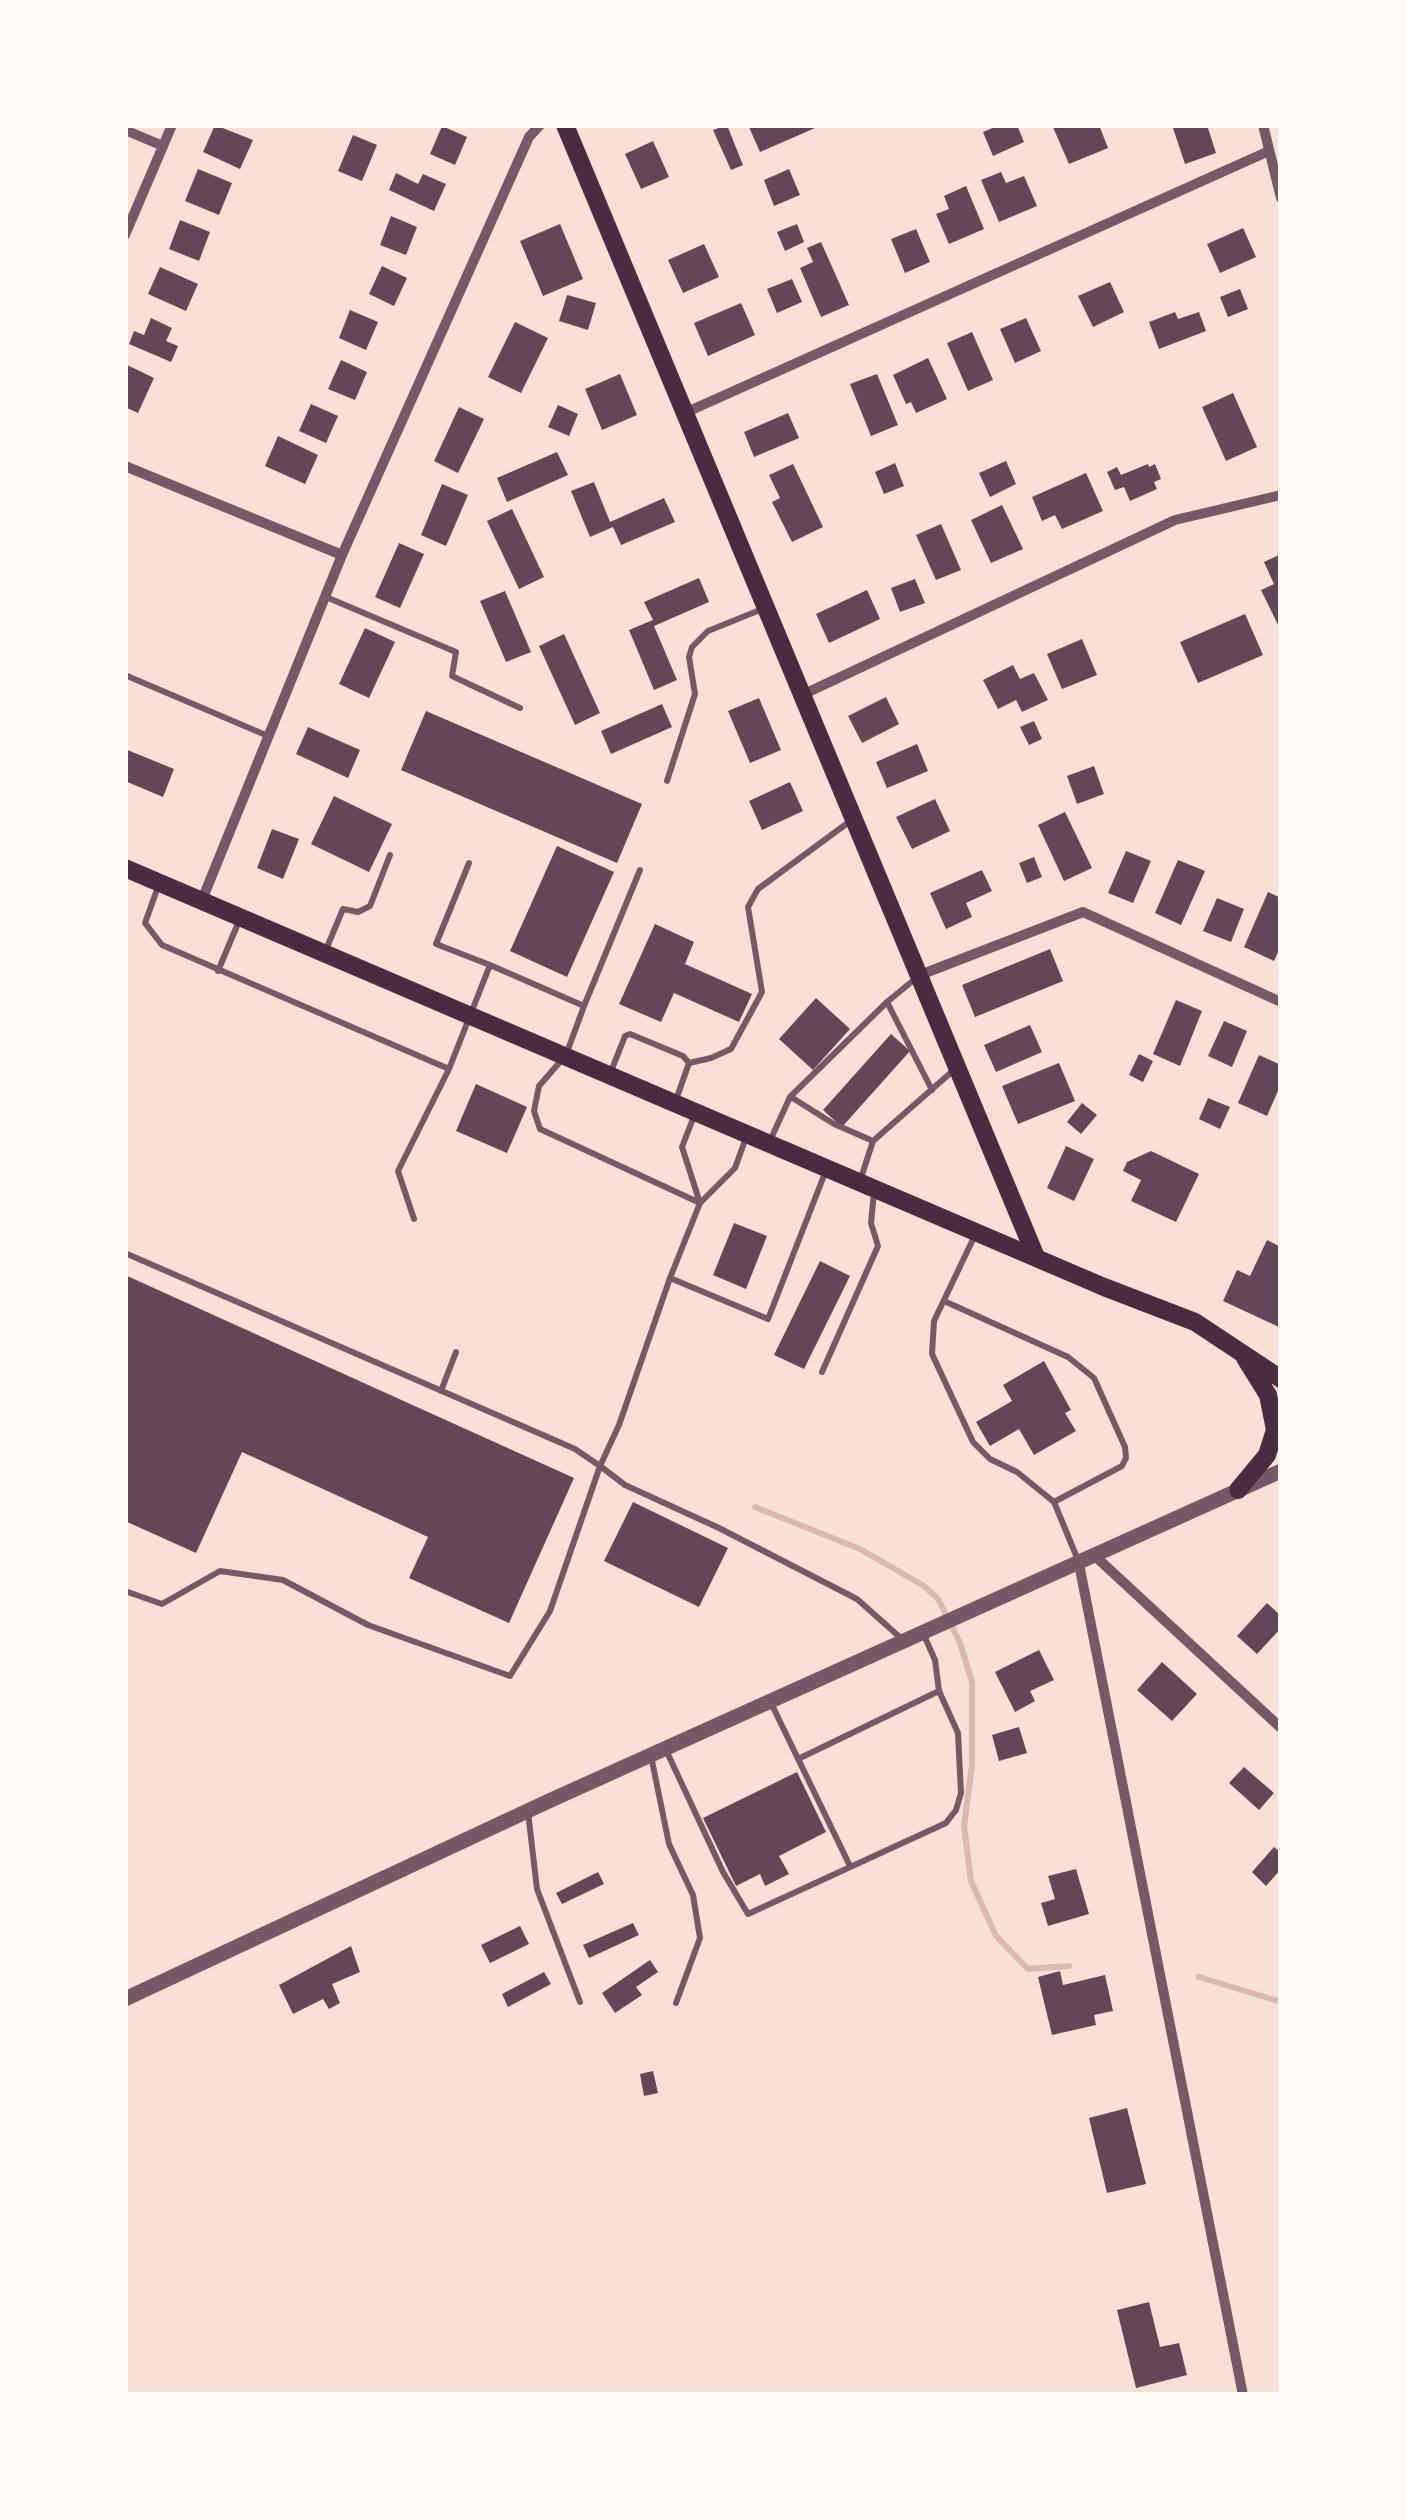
<!DOCTYPE html>
<style>
body{margin:0}
#map{position:relative;width:1406px;height:2520px;overflow:hidden;background:#f7e1d7;font-family:Spectral,serif}
canvas{display:block}
.frame{position:absolute;inset:0;border:128px solid #fffaf5;pointer-events:none}
</style>
<div id="map">
<canvas width="1406" height="2520"></canvas>
<div class="frame"></div>
</div>
<script>
const context = document.querySelector('canvas').getContext('2d');
context.lineJoin = 'round';
const poly = rows => new Path2D(rows.map(r => 'M' + r).join(''));
function strokePath(path, color, width, dash) { context.strokeStyle = color; context.lineWidth = width; context.lineCap = dash ? 'butt' : 'round'; context.setLineDash(dash || []); context.stroke(path); }
function paint(path, color) { context.fillStyle = color; context.fill(path, 'evenodd'); }
const stream = poly([
 [755,1507,860,1549,924,1586,938,1599,960,1643,972,1682,972,1765,964,1826,971,1881,996,1936,1028,1969,1069,1966],
 [1199,1977,1281,2002]
]);
const building = poly([
 [215,125,253,140,240,169,203,152],
 [727,125,743,165,731,170,713,130],
 [748,125,822,125,760,152],
 [1000,125,1017,125,1024,142,993,156,983,132],
 [1052,125,1099,125,1108,148,1069,164],
 [1172,125,1207,125,1216,153,1185,164],
 [442,126,467,137,455,165,430,154],
 [353,135,377,145,362,181,338,171],
 [653,141,669,177,641,189,625,154],
 [198,169,232,183,219,215,185,201],
 [789,169,800,195,774,206,764,180],
 [1001,172,1006,183,1024,176,1037,206,999,222,981,180],
 [396,173,418,184,423,174,446,184,434,211,389,190],
 [966,186,984,229,949,244,936,214,949,209,944,196],
 [391,216,417,227,406,255,380,245],
 [180,220,210,232,199,261,169,249],
 [560,224,583,279,543,296,520,241],
 [797,224,804,242,785,251,777,232],
 [1243,228,1256,257,1220,273,1207,244],
 [916,229,930,262,905,273,891,239],
 [821,242,849,305,821,317,800,268,813,262,807,248],
 [704,244,719,277,683,293,668,260],
 [382,266,407,278,394,306,369,294],
 [160,267,198,284,186,311,148,294],
 [792,279,802,302,777,313,767,289],
 [1110,282,1124,312,1093,327,1078,296],
 [1240,289,1248,309,1228,317,1220,297],
 [567,295,596,303,588,330,559,321],
 [741,303,755,335,708,356,694,323],
 [350,310,378,322,366,350,339,338],
 [1175,312,1178,319,1199,312,1206,331,1159,349,1149,322],
 [151,318,172,328,166,341,178,346,171,362,129,344,134,331,144,335],
 [1026,318,1041,351,1015,363,1000,329],
 [515,322,548,338,521,393,488,377],
 [972,332,993,380,968,391,947,343],
 [928,358,947,399,916,413,911,402,906,404,893,375],
 [341,360,367,372,355,400,328,389],
 [125,364,154,378,138,413,125,407],
 [620,374,637,415,602,430,585,389],
 [877,374,898,425,871,436,850,384],
 [1233,393,1257,447,1226,461,1202,407],
 [311,404,338,416,326,443,299,431],
 [558,405,578,414,569,436,548,427],
 [459,407,484,419,458,473,434,461],
 [788,413,799,438,754,457,744,432],
 [278,436,318,455,305,484,265,466],
 [557,452,568,475,507,502,497,478],
 [1006,461,1016,484,990,497,979,473],
 [895,463,904,486,884,494,875,472],
 [793,464,823,527,792,542,772,502,780,498,769,475],
 [1148,464,1149,467,1155,464,1161,479,1154,482,1157,489,1130,501,1124,487,1115,490,1107,472,1117,467,1121,475],
 [1086,473,1103,511,1062,529,1055,515,1042,521,1032,497],
 [594,482,610,522,664,498,675,522,621,545,613,527,590,537,571,491],
 [442,484,468,495,446,546,421,535],
 [1002,505,1023,549,991,563,971,520],
 [512,509,544,577,519,589,487,521],
 [941,524,961,570,936,580,916,535],
 [399,543,424,554,400,608,375,597],
 [1281,554,1281,631,1261,590,1274,584,1264,562],
 [699,578,709,602,654,626,677,680,654,690,629,630,653,620,644,602],
 [915,579,925,603,900,612,891,588],
 [867,590,880,619,829,643,816,614],
 [505,591,531,652,506,662,480,601],
 [1245,614,1263,655,1198,683,1180,642],
 [365,628,395,642,369,698,339,684],
 [564,634,600,713,575,725,539,646],
 [1082,639,1097,675,1062,689,1047,654],
 [1013,665,1020,679,1034,673,1048,700,1022,712,1016,700,998,709,983,680],
 [886,697,899,724,862,743,848,716],
 [759,698,781,750,750,763,728,711],
 [662,704,672,727,611,754,601,731],
 [426,711,642,804,617,863,401,770],
 [1034,721,1042,739,1029,745,1020,727],
 [308,727,360,750,348,778,296,754],
 [917,744,928,771,887,788,876,762],
 [125,749,174,769,163,797,125,781],
 [1094,766,1104,794,1077,804,1067,776],
 [790,782,803,811,762,830,749,801],
 [334,796,392,824,369,872,311,844],
 [935,799,950,831,912,849,896,817],
 [1065,812,1092,868,1064,881,1038,825],
 [272,829,299,839,283,879,257,868],
 [557,846,614,872,567,977,510,951],
 [1126,851,1151,861,1133,903,1108,893],
 [1034,857,1042,877,1027,883,1019,863],
 [1178,860,1205,871,1181,925,1155,913],
 [982,870,992,891,966,903,972,917,946,929,930,893],
 [1268,892,1281,898,1281,946,1274,961,1244,947],
 [1217,898,1244,909,1231,942,1203,931],
 [655,924,694,942,685,964,752,994,739,1022,674,993,661,1022,619,1004],
 [1050,949,1063,981,975,1017,962,985],
 [816,998,850,1029,813,1070,779,1039],
 [1176,1000,1202,1011,1180,1066,1153,1054],
 [1224,1021,1247,1031,1232,1067,1208,1056],
 [1030,1025,1042,1052,996,1072,984,1045],
 [891,1034,910,1051,842,1127,823,1110],
 [1139,1054,1153,1061,1143,1082,1129,1075],
 [1259,1055,1281,1065,1281,1084,1267,1116,1238,1103],
 [1059,1063,1075,1101,1018,1124,1002,1086],
 [476,1084,527,1107,507,1153,456,1131],
 [1208,1098,1230,1107,1220,1129,1199,1119],
 [1082,1103,1097,1115,1081,1134,1067,1122],
 [1066,1146,1094,1159,1074,1201,1047,1188],
 [1151,1151,1199,1174,1176,1222,1131,1201,1141,1180,1123,1171,1127,1162],
 [734,1223,767,1236,746,1289,713,1275],
 [1267,1240,1281,1247,1279,1327,1223,1301,1237,1270,1250,1276],
 [820,1261,850,1276,804,1369,774,1355],
 [125,1275,574,1478,509,1623,409,1578,428,1537,242,1452,196,1553,125,1521],
 [1044,1361,1071,1410,1065,1413,1076,1431,1034,1455,1019,1429,990,1446,976,1422,1012,1401,1003,1385],
 [633,1502,728,1548,699,1607,604,1561],
 [1267,1603,1281,1616,1281,1628,1257,1654,1237,1636],
 [1039,1650,1054,1680,1030,1691,1035,1701,1015,1712,995,1672],
 [1162,1662,1197,1694,1172,1721,1137,1690],
 [1019,1727,1027,1753,999,1761,992,1735],
 [1244,1767,1274,1793,1259,1810,1229,1783],
 [797,1772,826,1832,779,1856,789,1874,765,1886,760,1874,736,1886,703,1818],
 [1274,1847,1281,1853,1281,1869,1266,1886,1252,1872],
 [1076,1869,1089,1914,1048,1926,1041,1903,1055,1899,1048,1876],
 [598,1872,604,1884,562,1904,556,1893],
 [633,1923,639,1935,589,1958,583,1945],
 [520,1926,529,1944,490,1963,481,1945],
 [351,1946,360,1972,332,1984,340,2003,329,2009,323,1999,293,2014,279,1985],
 [650,1960,658,1972,636,1987,642,1995,615,2013,602,1993],
 [1060,1971,1063,1985,1105,1975,1113,2011,1094,2015,1096,2025,1052,2035,1038,1977],
 [544,1972,551,1984,508,2007,502,1994],
 [653,2071,658,2093,644,2096,640,2074],
 [1127,2108,1146,2184,1107,2193,1089,2118],
 [1149,2302,1160,2347,1179,2343,1187,2375,1136,2388,1117,2310]
]);
const service = poly([
 [326,597,456,652,452,676,520,708],
 [125,675,268,736],
 [667,781,695,694,689,657,692,647,708,631,765,608],
 [469,863,436,944,490,965],
 [159,884,145,923,162,945,449,1069,490,965,584,1006,566,1055,539,1086,534,1111,540,1129,700,1203],
 [325,952,343,909,358,912,370,906,390,855],
 [218,971,239,921],
 [887,1002,932,1090],
 [584,1006,640,870],
 [689,1063,711,1058,731,1049,762,992,748,907,758,889,853,819],
 [610,1074,625,1036,630,1034,683,1056,689,1063,676,1100],
 [791,1097,834,1124,873,1141],
 [694,1116,682,1147,700,1203],
 [747,1135,735,1168,700,1203,670,1278,619,1425,600,1466,625,1485,719,1528,857,1599,903,1640],
 [769,1143,790,1097,887,1002,915,979],
 [860,1181,873,1141,955,1069],
 [414,1219,398,1171,449,1069],
 [976,1233,934,1321,932,1354,973,1442,990,1459,1017,1472,1054,1502,1078,1560],
 [125,1253,575,1449,600,1466,550,1611,510,1676,368,1625,283,1580,220,1571,162,1604,125,1591],
 [670,1278,768,1319,825,1173],
 [944,1301,1068,1357,1094,1378,1125,1447,1126,1458,1122,1466,1054,1502],
 [822,1372,878,1246,871,1223,874,1192],
 [441,1391,456,1352],
 [771,1703,850,1866],
 [666,1750,723,1872,748,1914,946,1823,956,1810,961,1793,958,1733,939,1691,935,1660,923,1633],
 [651,1756,669,1844,693,1895,700,1938,676,2003],
 [798,1759,939,1691],
 [528,1812,537,1889,580,2002]
]);
const minor = poly([
 [1263,125,1281,198],
 [125,130,163,146],
 [125,235,172,125],
 [687,412,1269,151],
 [125,466,342,555],
 [802,695,1175,520,1281,495],
 [202,900,342,555,529,137,540,125],
 [920,975,1083,912,1281,1002],
 [1096,1557,1281,1728],
 [1079,1564,1243,2395]
]);
const tertiary = poly([
 [125,1999,551,1800,1281,1471]
]);
const secondary = poly([
 [565,125,1036,1257],
 [125,868,1104,1287,1195,1322,1281,1379],
 [1238,1490,1267,1455,1275,1430,1268,1395,1245,1358]
]);
strokePath(stream, '#dcb8b0', 6);
paint(building, '#644757');
strokePath(service, '#755966', 6);
strokePath(minor, '#755966', 10);
strokePath(tertiary, '#755966', 15);
strokePath(secondary, '#4a2c40', 18);
</script>
